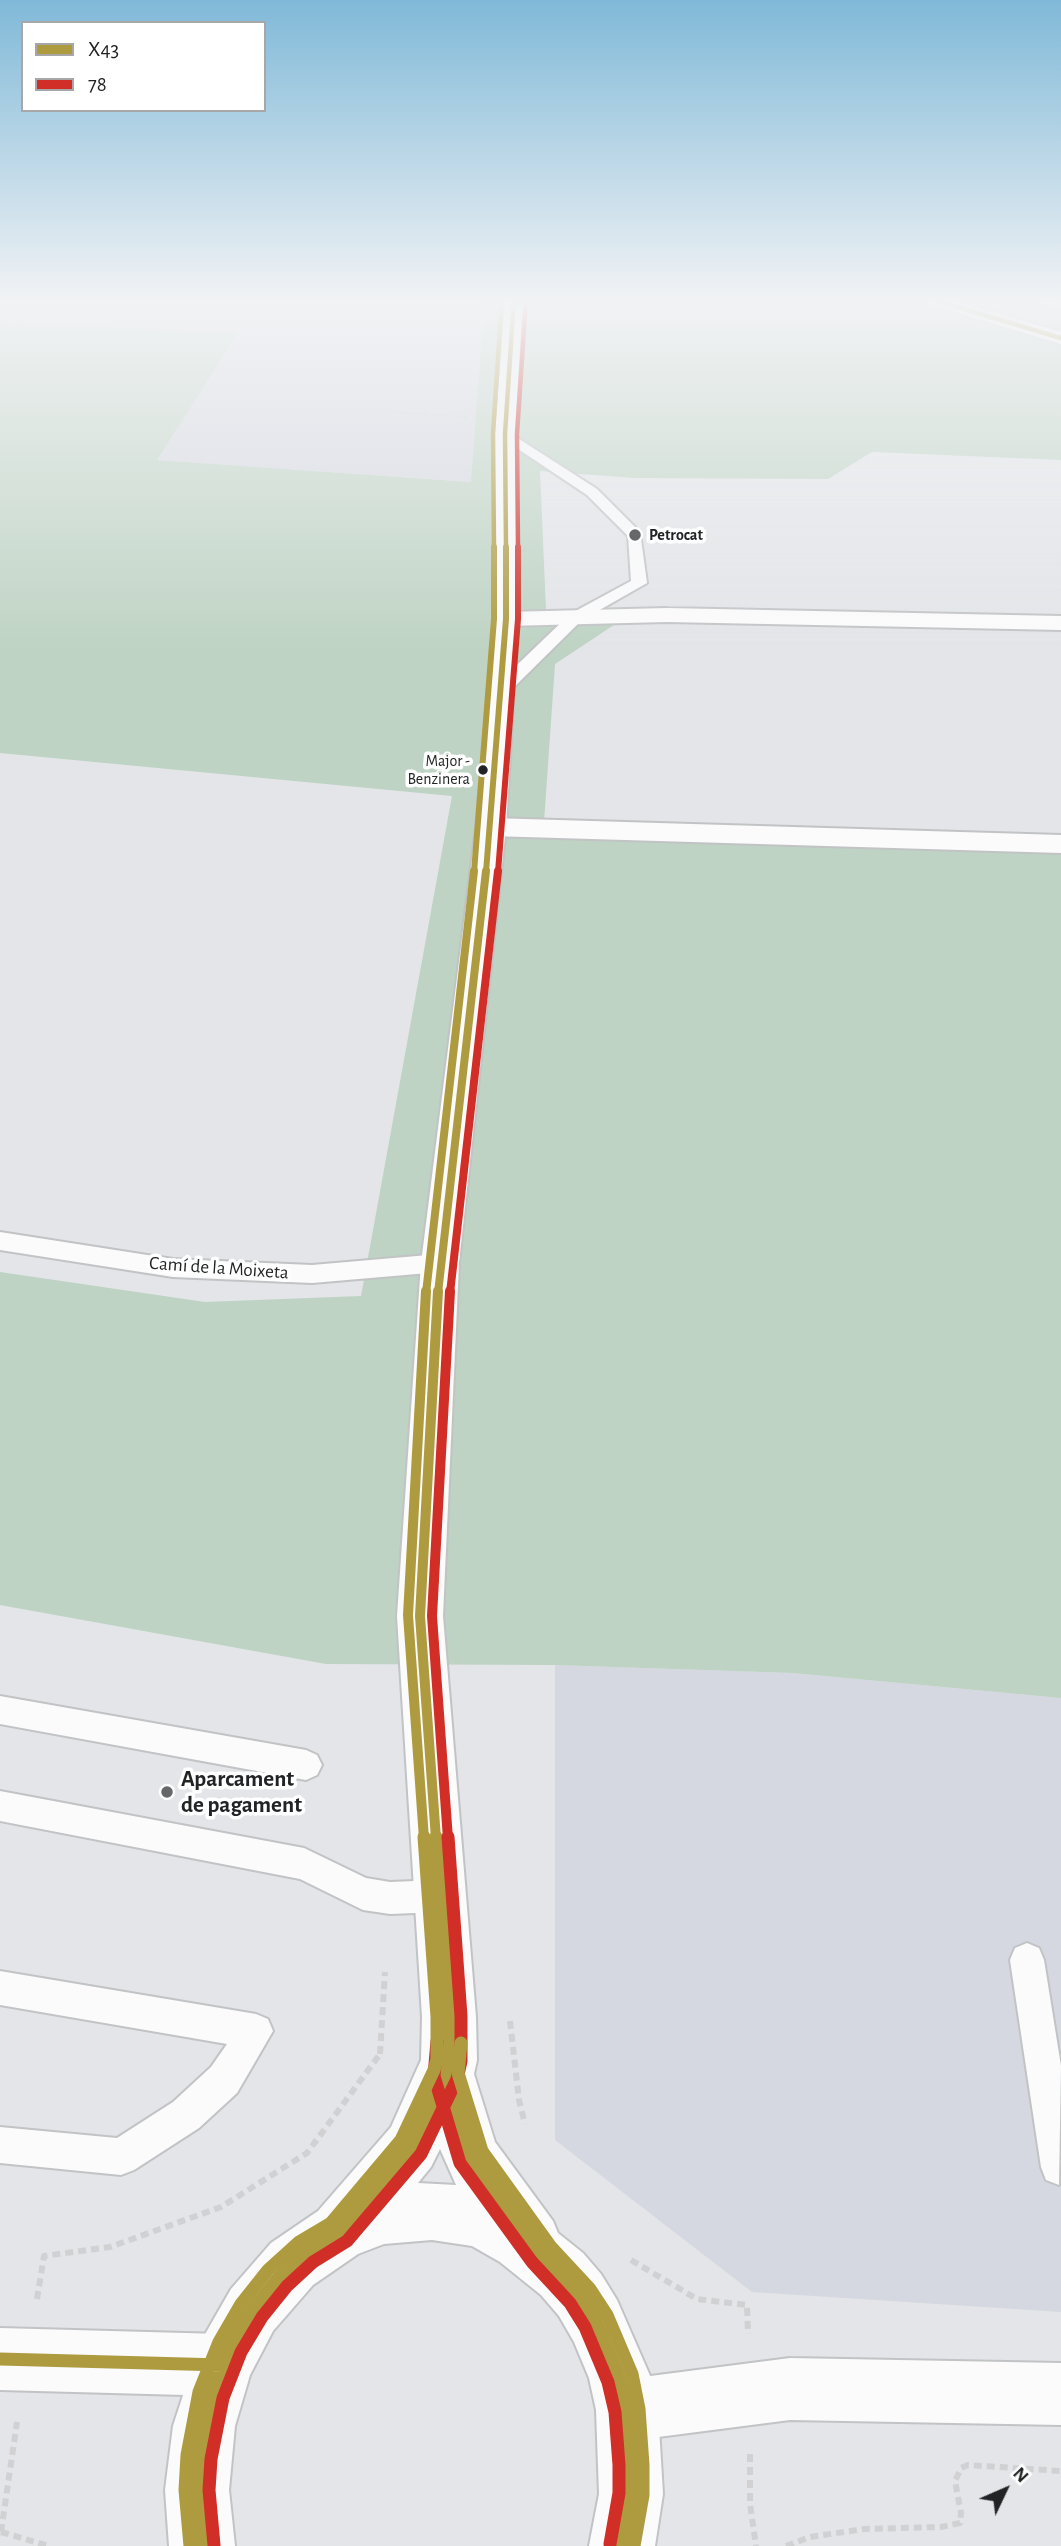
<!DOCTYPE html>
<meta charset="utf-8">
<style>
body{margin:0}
#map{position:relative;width:1061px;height:2546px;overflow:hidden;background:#e3e5e8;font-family:"Alegreya Sans",sans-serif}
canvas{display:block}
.legend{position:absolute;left:21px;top:21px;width:245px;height:91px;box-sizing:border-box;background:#fff;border:2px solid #a7a7a7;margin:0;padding:9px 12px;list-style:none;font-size:21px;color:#222324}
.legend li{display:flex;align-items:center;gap:14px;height:35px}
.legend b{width:35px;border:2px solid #a7a7a7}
.north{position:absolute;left:970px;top:2455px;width:70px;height:70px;-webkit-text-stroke:5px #fff;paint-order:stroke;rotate:46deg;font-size:19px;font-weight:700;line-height:28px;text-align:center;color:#222324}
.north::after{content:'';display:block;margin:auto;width:24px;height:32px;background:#222324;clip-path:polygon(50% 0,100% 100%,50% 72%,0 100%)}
</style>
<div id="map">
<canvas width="1061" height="2546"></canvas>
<ul class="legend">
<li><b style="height:9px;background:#ae9b40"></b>X43</li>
<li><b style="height:9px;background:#d02e26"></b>78</li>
</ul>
<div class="north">N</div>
</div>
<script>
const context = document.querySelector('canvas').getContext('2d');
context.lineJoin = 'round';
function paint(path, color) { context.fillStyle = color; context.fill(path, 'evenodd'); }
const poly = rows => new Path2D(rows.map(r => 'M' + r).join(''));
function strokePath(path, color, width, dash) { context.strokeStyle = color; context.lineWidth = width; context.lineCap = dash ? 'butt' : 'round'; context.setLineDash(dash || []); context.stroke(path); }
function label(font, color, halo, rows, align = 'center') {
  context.font = font + ' "Alegreya Sans",sans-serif'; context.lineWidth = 7; context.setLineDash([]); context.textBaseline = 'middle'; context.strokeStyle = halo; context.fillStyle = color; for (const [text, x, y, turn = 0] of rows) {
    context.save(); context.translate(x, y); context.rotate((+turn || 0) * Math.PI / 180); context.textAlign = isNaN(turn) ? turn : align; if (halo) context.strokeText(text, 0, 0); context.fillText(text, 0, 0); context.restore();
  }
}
const built = poly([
 [0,298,488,298,481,345,472,482,156,460,237,334,0,322],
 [555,1665,792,1673,1061,1698,1061,2312,752,2292,555,2140]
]);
const green = poly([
 [488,298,1061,298,1061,460,872,452,828,479,635,478,540,471,546,610,618,608,620,621,555,664,544,822,1061,838,1061,1698,792,1673,555,1665,326,1664,0,1605,0,1272,205,1302,361,1296,452,796,0,753,0,322,238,333,157,460,471,482,481,345]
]);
const pathFar1 = poly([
 [392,412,467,417]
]);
const path = poly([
 [510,2021,519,2100,525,2124],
 [380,2054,385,1972],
 [631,2260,697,2299,747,2305,748,2334],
 [37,2299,44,2256,110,2247,221,2207,307,2153,380,2054],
 [750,2454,750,2504,756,2546],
 [1,2532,17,2422],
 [1,2532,49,2546],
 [786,2546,810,2537,864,2529,941,2527,960,2523,961,2513,955,2481,961,2468,968,2465,1061,2471]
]);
const lane = poly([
 [505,430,597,489,640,532,647,583,582,620,507,694,501,695,493,690,495,686,570,614,631,581,628,536,587,495,500,437,500,431,505,430],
 [0,1232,173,1259,312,1265,440,1254,449,1257,452,1263,449,1269,440,1272,312,1283,173,1277,0,1250,0,1232],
 [0,1696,306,1750,317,1755,322,1765,317,1775,306,1780,0,1724,0,1696],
 [0,1791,304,1848,366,1878,390,1882,440,1880,452,1884,456,1896,452,1908,440,1912,390,1914,363,1910,300,1879,0,1821,0,1791],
 [1027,1943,1039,1948,1044,1960,1061,2066,1059,2185,1046,2180,1041,2167,1010,1960,1015,1948,1027,1943],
 [0,1971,256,2014,268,2019,273,2031,237,2093,199,2128,134,2170,121,2175,0,2163,0,2127,117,2138,173,2102,211,2067,227,2044,0,2005,0,1971]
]);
const street = poly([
 [667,608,1061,616,1061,630,667,622,506,626,497,624,494,619,497,614,506,612,667,608],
 [491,818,1061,835,1061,853,491,836,481,833,476,827,481,821,491,818],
 [0,2328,222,2334,244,2343,253,2365,244,2387,222,2396,0,2390,0,2328],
 [790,2358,1061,2363,1061,2425,790,2420,627,2441,605,2432,596,2410,605,2388,627,2379,790,2358]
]);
const secondary = poly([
 [505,298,523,298,515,434,518,619,506,827,459,1263,443,1616,476,2017,477,2060,474,2074,495,2142,553,2221,558,2233,583,2253,601,2274,617,2300,651,2378,658,2410,663,2494,655,2546,589,2546,599,2494,596,2410,589,2378,574,2342,559,2316,541,2295,500,2262,472,2246,432,2240,384,2244,358,2254,313,2285,273,2331,250,2375,235,2426,229,2490,235,2546,169,2546,165,2490,173,2426,200,2343,231,2289,271,2243,318,2211,391,2127,421,2060,422,2017,397,1616,421,1263,476,827,486,718,494,619,495,434,505,298],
 [440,2149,456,2185,418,2183,431,2167,440,2149]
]);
const highway = poly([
 [918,298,946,298,1061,332,1061,344,921,302,918,298],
 [1031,298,1061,298,1061,309,1034,302,1031,298]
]);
const bus1Far4 = poly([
 [927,298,1061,338],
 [506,548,505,434,514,298]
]);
const bus1Far3 = poly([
 [486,872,506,619,506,547]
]);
const bus1Far2 = poly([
 [438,1293,486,871]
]);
const bus1Far1 = poly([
 [436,1839,420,1616,438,1291]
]);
const bus1 = poly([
 [449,2042,446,2074,471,2157,542,2255,580,2295,596,2321,620,2378,627,2410,631,2465,631,2494,622,2546],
 [0,2359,222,2365],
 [202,2546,197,2490,199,2457,211,2395,230,2347,252,2310,278,2278,306,2252,339,2232,411,2147,446,2074,449,2060,449,2017,436,1837]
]);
const bus2Far4 = poly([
 [518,548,517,434,526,299]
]);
const bus2Far3 = poly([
 [498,872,518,619,518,547]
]);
const bus2Far2 = poly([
 [450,1293,498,871]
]);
const bus2Far1 = poly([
 [448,1839,432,1616,450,1291]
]);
const bus2 = poly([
 [437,2041,434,2076,460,2163,532,2262,570,2303,585,2327,608,2382,615,2412,619,2465,619,2493,610,2544],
 [214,2545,209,2490,211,2459,223,2398,241,2352,262,2317,287,2286,313,2262,347,2241,421,2154,457,2079,461,2061,461,2016,448,1837]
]);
const bus3Far4 = poly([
 [494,548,493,433,502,298]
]);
const bus3Far3 = poly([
 [474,872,494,619,494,547]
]);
const bus3Far2 = poly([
 [426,1293,474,871]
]);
const bus3Far1 = poly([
 [424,1839,408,1615,426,1291]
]);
const bus3 = poly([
 [461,2043,458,2073,482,2151,551,2247,590,2289,607,2315,632,2374,639,2409,643,2465,643,2495,634,2546],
 [190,2546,185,2490,187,2455,199,2392,219,2342,241,2304,268,2270,299,2242,331,2223,401,2140,434,2070,437,2059,437,2017,424,1837]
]);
const markers = [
 [635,535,7,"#666769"],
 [483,770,6,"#222324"],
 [167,1792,7,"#666769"]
];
const farPoinames = [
 ["Petrocat",649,535]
];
const farBusnames = [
 ["Major -",470,761],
 ["Benzinera",470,779]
];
const streetNames = [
 ["Camí de la Moixeta",219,1268,4]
];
const nearPoinames = [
 ["Aparcament",181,1779],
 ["de pagament",181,1805]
];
paint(built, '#d5d8e0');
paint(green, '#bed3c3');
strokePath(lane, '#c1c3c5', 4);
strokePath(street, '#c1c3c5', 4);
strokePath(secondary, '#c1c3c5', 4);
strokePath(highway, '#c1c3c5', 4);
strokePath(pathFar1, '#d1d1d3', 2.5, [2.5, 2]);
strokePath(path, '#d1d1d3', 6, [8, 5]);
paint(lane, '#fbfbfc');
paint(street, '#fbfbfc');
paint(secondary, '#fbfbfc');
paint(highway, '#fbfbfc');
strokePath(bus1Far4, '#ae9b40', 4.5);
strokePath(bus1Far3, '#ae9b40', 6);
strokePath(bus1Far2, '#ae9b40', 8);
strokePath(bus1Far1, '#ae9b40', 10);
strokePath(bus1, '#ae9b40', 13);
strokePath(bus2Far4, '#d02e26', 4.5);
strokePath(bus2Far3, '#d02e26', 6);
strokePath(bus2Far2, '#d02e26', 8);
strokePath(bus2Far1, '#d02e26', 10);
strokePath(bus2, '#d02e26', 13);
strokePath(bus3Far4, '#ae9b40', 4.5);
strokePath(bus3Far3, '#ae9b40', 6);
strokePath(bus3Far2, '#ae9b40', 8);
strokePath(bus3Far1, '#ae9b40', 10);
strokePath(bus3, '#ae9b40', 13);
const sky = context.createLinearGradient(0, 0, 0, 654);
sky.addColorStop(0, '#80b9d8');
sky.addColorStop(0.46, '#f2f3f5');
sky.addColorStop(1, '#f2f3f500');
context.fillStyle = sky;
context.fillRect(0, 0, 1061, 654);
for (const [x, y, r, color] of markers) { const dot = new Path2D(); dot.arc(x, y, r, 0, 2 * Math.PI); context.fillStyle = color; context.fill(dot); strokePath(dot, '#fff', 2.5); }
label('bold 16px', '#222324', '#fff', farPoinames, 'left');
label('16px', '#222324', '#fff', farBusnames, 'right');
label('19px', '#222324', '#fff', streetNames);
label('bold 23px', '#222324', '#fff', nearPoinames, 'left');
</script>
